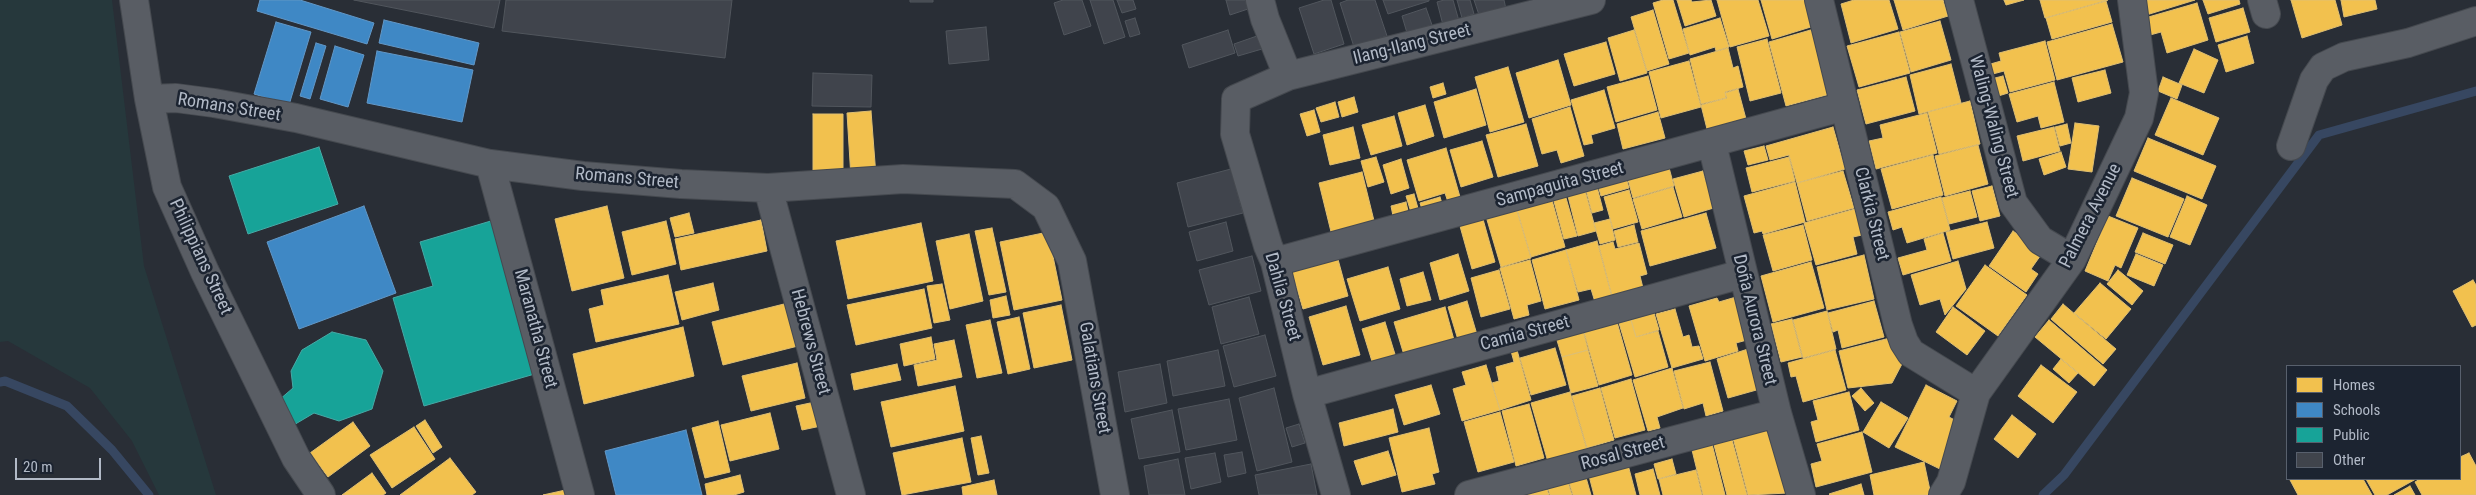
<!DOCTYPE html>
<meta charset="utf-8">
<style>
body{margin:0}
#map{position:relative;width:2476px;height:495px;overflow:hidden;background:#292e36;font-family:"Roboto Condensed",sans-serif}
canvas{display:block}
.legend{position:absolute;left:2286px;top:365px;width:175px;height:115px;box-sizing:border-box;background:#1c2431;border:1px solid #58606d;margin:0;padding:6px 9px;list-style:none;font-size:15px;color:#b2bac7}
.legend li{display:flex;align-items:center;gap:10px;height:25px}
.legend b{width:25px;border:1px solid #58606d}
.scale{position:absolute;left:15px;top:458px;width:86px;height:22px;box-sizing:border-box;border:2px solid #b2bac7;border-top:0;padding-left:6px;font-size:15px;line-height:18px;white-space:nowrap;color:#b2bac7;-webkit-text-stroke:4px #1c2431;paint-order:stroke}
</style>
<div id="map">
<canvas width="2476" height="495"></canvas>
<ul class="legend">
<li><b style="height:14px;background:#f2c14e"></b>Homes</li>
<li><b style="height:14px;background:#3f88c5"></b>Schools</li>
<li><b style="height:14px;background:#17a398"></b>Public</li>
<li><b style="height:14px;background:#40444c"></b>Other</li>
</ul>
<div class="scale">20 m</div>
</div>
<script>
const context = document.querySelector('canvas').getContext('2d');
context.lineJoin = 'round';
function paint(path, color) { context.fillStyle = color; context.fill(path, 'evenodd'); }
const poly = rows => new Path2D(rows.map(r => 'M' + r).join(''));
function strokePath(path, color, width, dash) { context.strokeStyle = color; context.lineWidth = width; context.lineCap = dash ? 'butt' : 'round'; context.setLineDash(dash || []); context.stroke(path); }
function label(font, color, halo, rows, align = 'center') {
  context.font = font + ' "Roboto Condensed",sans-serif'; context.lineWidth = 5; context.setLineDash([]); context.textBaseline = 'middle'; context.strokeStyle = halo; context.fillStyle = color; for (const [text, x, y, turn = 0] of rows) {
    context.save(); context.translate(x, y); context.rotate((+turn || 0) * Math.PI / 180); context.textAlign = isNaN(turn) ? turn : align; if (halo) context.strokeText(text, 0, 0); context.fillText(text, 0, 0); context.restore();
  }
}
const green = poly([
 [0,0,112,0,144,266,216,495,159,495,132,441,90,388,8,341,0,342]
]);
const homes = poly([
 [1663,0,1673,0,1689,53,1669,59,1653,3,1663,0],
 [1677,0,1691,0,1692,2,1711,0,1716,16,1685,26,1677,0],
 [1717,0,1758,0,1769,36,1730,47,1717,0],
 [1761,0,1807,0,1814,26,1772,39,1761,0],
 [1854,0,1889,0,1898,29,1851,43,1841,4,1854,0],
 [1894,0,1943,0,1948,16,1903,30,1894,0],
 [2004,0,2024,0,2006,5,2004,0],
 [2040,0,2108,0,2045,18,2040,0],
 [2139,0,2195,0,2143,16,2139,0],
 [2203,0,2239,0,2240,4,2208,14,2203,0],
 [2291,0,2335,0,2342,25,2302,38,2291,0],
 [2341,0,2375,0,2377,9,2344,17,2341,0],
 [2106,1,2112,22,2052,39,2046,18,2106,1],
 [2197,3,2208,40,2167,53,2161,32,2150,35,2145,18,2197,3],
 [2243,8,2250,32,2216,42,2209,18,2243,8],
 [1653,10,1669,64,1647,71,1631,17,1653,10],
 [1720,18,1729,47,1716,51,1715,47,1690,55,1683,29,1720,18],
 [1940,21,1951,60,1911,72,1900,32,1940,21],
 [2112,24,2123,62,2057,80,2047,42,2112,24],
 [1814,29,1831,94,1786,106,1769,42,1814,29],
 [1634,30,1647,73,1620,81,1608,38,1634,30],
 [1899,32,1910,73,1859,87,1847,46,1899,32],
 [2247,36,2254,63,2226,72,2218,45,2247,36],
 [1767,39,1781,93,1750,101,1737,47,1767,39],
 [2045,41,2055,80,2010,92,2004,71,1989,75,1987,65,2001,61,1999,53,2045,41],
 [1606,42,1615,74,1574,86,1564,54,1606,42],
 [1728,48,1733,68,1738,66,1743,87,1725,92,1726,98,1701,104,1690,59,1728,48],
 [2194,49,2218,60,2204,93,2179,83,2194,49],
 [1558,60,1571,105,1529,118,1516,73,1558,60],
 [1689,61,1701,107,1661,118,1649,72,1689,61],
 [1951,64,1961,103,1919,114,1910,75,1951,64],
 [1508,67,1524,122,1490,132,1475,77,1508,67],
 [2105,70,2111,93,2078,102,2072,78,2105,70],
 [1648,76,1657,110,1616,122,1607,87,1648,76],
 [2003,76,2008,93,1995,97,1991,79,2003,76],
 [1906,77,1915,111,1866,124,1857,90,1906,77],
 [2163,77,2182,85,2177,99,2158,91,2163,77],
 [2054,82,2064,122,2041,128,2038,116,2017,122,2009,94,2054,82],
 [1443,83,1446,94,1433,98,1430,87,1443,83],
 [1476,89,1486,125,1444,138,1434,102,1476,89],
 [1738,89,1746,119,1707,129,1701,105,1727,98,1725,93,1738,89],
 [1604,90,1615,128,1591,135,1593,143,1584,145,1571,100,1604,90],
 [1354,97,1358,112,1342,117,1338,102,1354,97],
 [2171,98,2219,118,2203,155,2155,135,2171,98],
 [1970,101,1980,144,1939,154,1928,112,1970,101],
 [1335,102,1339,117,1321,122,1316,108,1335,102],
 [1425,105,1434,136,1407,145,1398,113,1425,105],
 [1570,107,1584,156,1561,163,1557,150,1542,154,1532,119,1570,107],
 [1314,110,1320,132,1307,136,1300,114,1314,110],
 [871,111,876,176,851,178,847,113,871,111],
 [1658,112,1665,138,1623,149,1617,124,1658,112],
 [1927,113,1937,153,1876,169,1869,141,1883,138,1880,125,1927,113],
 [813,114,843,114,843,174,813,174,813,114],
 [1394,116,1402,146,1371,155,1362,125,1394,116],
 [2075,123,2099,126,2092,172,2068,169,2075,123],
 [1526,124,1538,166,1498,177,1486,135,1526,124],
 [2067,124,2071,143,2060,146,2055,127,2067,124],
 [1353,127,1360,158,1330,165,1323,135,1353,127],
 [1833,127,1845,169,1797,183,1789,155,1770,160,1766,146,1833,127],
 [2054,127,2060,151,2023,161,2017,136,2054,127],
 [2148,138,2216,166,2202,199,2134,171,2148,138],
 [1482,141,1493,177,1461,187,1450,150,1482,141],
 [1978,145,1988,184,1945,196,1935,156,1978,145],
 [1764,146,1768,160,1748,165,1744,151,1764,146],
 [1446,148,1464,211,1452,214,1445,193,1419,201,1407,160,1446,148],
 [2061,152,2066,167,2044,175,2039,159,2061,152],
 [1933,155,1943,195,1892,209,1881,169,1933,155],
 [1376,157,1384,182,1368,187,1361,161,1376,157],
 [1789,157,1795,181,1752,192,1746,168,1789,157],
 [1401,159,1409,188,1391,194,1383,165,1401,159],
 [1668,164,1674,186,1633,198,1627,176,1668,164],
 [1703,171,1706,182,1709,181,1717,207,1684,217,1673,179,1703,171],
 [1843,171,1854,208,1807,221,1797,183,1843,171],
 [1362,172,1377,233,1334,244,1319,183,1362,172],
 [1625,174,1629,188,1601,196,1597,182,1625,174],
 [2132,178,2184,199,2168,237,2116,216,2132,178],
 [1795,182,1805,222,1763,234,1762,231,1754,233,1744,196,1795,182],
 [1583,183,1596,231,1578,236,1566,188,1583,183],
 [1596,183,1603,210,1592,213,1585,186,1596,183],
 [1992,186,2000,216,1980,221,1972,191,1992,186],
 [1673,187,1682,217,1642,229,1633,199,1673,187],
 [1629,190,1638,222,1613,229,1604,197,1629,190],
 [1564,191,1577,236,1564,239,1552,194,1564,191],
 [1970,191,1977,217,1949,224,1942,198,1970,191],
 [1550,193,1565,247,1531,257,1515,203,1550,193],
 [1414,194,1421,219,1414,222,1406,196,1414,194],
 [2187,196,2207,205,2190,245,2170,237,2187,196],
 [1440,197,1445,213,1425,219,1420,203,1440,197],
 [1941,197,1950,230,1907,243,1902,227,1893,230,1888,212,1941,197],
 [1406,202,1408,211,1393,216,1391,206,1406,202],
 [1515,204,1531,258,1501,267,1485,213,1515,204],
 [607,206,624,278,572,291,555,219,607,206],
 [1855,209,1862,235,1853,237,1857,254,1816,265,1804,223,1855,209],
 [1481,212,1495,262,1472,269,1458,219,1481,212],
 [689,213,694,233,675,237,670,218,689,213],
 [1706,213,1716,248,1650,266,1641,231,1706,213],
 [2108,216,2138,228,2121,268,2115,265,2108,281,2085,271,2108,216],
 [1610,219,1615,240,1600,244,1594,223,1610,219],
 [761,220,767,251,681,270,675,239,761,220],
 [666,221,676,264,632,275,622,232,666,221],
 [1987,222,1994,248,1953,259,1946,232,1987,222],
 [921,223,933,281,848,299,836,241,921,223],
 [1634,225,1638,242,1618,247,1614,231,1634,225],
 [1803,225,1812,260,1773,271,1763,235,1803,225],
 [992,228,1006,292,989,295,975,231,992,228],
 [2013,231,2043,252,2031,269,2038,274,2026,292,1989,266,2013,231],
 [1048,232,1062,300,1014,310,1000,242,1048,232],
 [1943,233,1951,261,1903,275,1898,258,1927,250,1924,239,1943,233],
 [2143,233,2173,245,2165,264,2135,252,2143,233],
 [969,234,983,301,950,309,936,241,969,234],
 [1597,241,1612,297,1595,302,1591,289,1578,292,1566,250,1597,241],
 [1613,242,1615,249,1639,243,1647,274,1640,276,1643,288,1612,296,1599,246,1613,242],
 [1566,250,1579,300,1545,309,1532,260,1566,250],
 [1336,252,1348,296,1303,309,1290,266,1336,252],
 [1458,254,1469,291,1440,300,1430,263,1458,254],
 [2136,254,2163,265,2154,286,2127,275,2136,254],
 [1864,255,1874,299,1827,310,1817,267,1864,255],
 [1530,260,1541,301,1527,305,1529,315,1514,319,1500,268,1530,260],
 [1958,261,1966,289,1945,315,1940,299,1920,305,1911,275,1958,261],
 [1811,262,1824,308,1773,322,1761,276,1811,262],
 [1985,265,2027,295,1998,336,1956,306,1985,265],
 [1388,267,1400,309,1360,321,1347,279,1388,267],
 [1499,270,1510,309,1481,317,1471,278,1499,270],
 [2118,270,2143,291,2132,305,2107,284,2118,270],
 [1423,272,1431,300,1407,306,1400,279,1423,272],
 [668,275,679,324,596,342,589,309,604,305,601,290,668,275],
 [2473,280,2476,285,2476,325,2472,327,2453,291,2473,280],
 [713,283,719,310,682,320,675,292,713,283],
 [2100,283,2131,309,2106,339,2074,313,2100,283],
 [942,284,950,320,934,323,927,286,942,284],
 [924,289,932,328,856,345,847,305,924,289],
 [1006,296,1010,315,993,318,990,300,1006,296],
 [1736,297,1747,340,1736,343,1738,351,1705,361,1689,306,1717,298,1719,302,1736,297],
 [1467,301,1478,338,1459,343,1448,307,1467,301],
 [1874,301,1884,337,1842,348,1838,330,1833,332,1828,313,1874,301],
 [788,303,798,346,723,365,712,322,788,303],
 [2063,304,2116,349,2103,364,2051,319,2063,304],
 [1061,305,1072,360,1034,368,1023,313,1061,305],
 [1346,306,1360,355,1323,365,1309,317,1346,306],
 [1445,307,1454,340,1404,355,1394,322,1445,307],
 [1953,307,1985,331,1967,355,1936,332,1953,307],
 [1675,309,1683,337,1689,335,1692,347,1699,346,1703,359,1672,368,1656,314,1675,309],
 [1827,311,1836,349,1803,358,1793,320,1827,311],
 [1654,313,1659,330,1636,337,1631,320,1654,313],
 [1019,317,1030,369,1008,374,997,322,1019,317],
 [1792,319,1802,357,1781,362,1771,324,1792,319],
 [990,320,1002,373,977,378,966,325,990,320],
 [1631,320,1636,337,1658,331,1668,367,1635,377,1619,323,1631,320],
 [2049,320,2107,370,2094,386,2035,337,2049,320],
 [1385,322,1398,364,1375,371,1362,329,1385,322],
 [1617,322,1632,375,1599,385,1584,332,1617,322],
 [683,327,694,376,584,404,573,354,683,327],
 [1583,330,1588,350,1562,357,1556,337,1583,330],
 [931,337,935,359,904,366,900,344,931,337],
 [1890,338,1903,362,1892,383,1848,388,1839,351,1890,338],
 [954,340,962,377,918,386,914,365,937,360,934,344,954,340],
 [1555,348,1566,385,1531,395,1520,358,1555,348],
 [1748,349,1760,389,1728,398,1717,359,1748,349],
 [1517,350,1531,400,1500,410,1492,383,1499,381,1496,367,1514,362,1511,351,1517,350],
 [1588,350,1598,386,1571,393,1562,357,1588,350],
 [1835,350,1846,390,1803,402,1796,376,1791,377,1788,363,1835,350],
 [2061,359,2078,373,2069,383,2053,369,2061,359],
 [1710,362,1723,411,1706,416,1703,403,1684,409,1674,371,1710,362],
 [797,363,805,398,751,411,742,376,797,363],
 [897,364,901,380,854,390,851,374,897,364],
 [1486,365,1500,410,1462,421,1453,389,1466,385,1462,372,1486,365],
 [2041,365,2077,392,2053,423,2018,396,2041,365],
 [1672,368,1683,408,1657,417,1660,428,1648,431,1633,380,1672,368],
 [1631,379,1645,430,1615,438,1601,388,1631,379],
 [1431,385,1440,414,1404,425,1395,395,1431,385],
 [1926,385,1957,401,1949,417,1964,425,1942,470,1895,447,1926,385],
 [955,386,964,431,891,447,881,402,955,386],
 [1600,388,1614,440,1587,448,1572,396,1600,388],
 [1861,388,1874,403,1865,411,1852,396,1861,388],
 [1570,392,1587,450,1548,462,1531,403,1570,392],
 [1849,392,1859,430,1816,442,1811,422,1818,420,1813,401,1849,392],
 [815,402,821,426,802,430,796,406,815,402],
 [1881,402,1908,418,1889,448,1863,432,1881,402],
 [1529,404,1544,458,1516,466,1502,411,1529,404],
 [1393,409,1398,432,1344,446,1339,423,1393,409],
 [1500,412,1514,462,1478,472,1464,422,1500,412],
 [770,413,779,449,730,461,721,425,770,413],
 [2012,415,2036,434,2018,458,1994,439,2012,415],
 [425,420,442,447,433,453,416,426,425,420],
 [718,421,730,472,705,478,692,428,718,421],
 [353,422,370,446,328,477,310,453,353,422],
 [414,427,435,459,392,488,370,455,414,427],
 [1429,428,1439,472,1432,474,1435,484,1402,492,1389,438,1429,428],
 [1771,428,1788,493,1748,495,1733,438,1771,428],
 [1862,432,1872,472,1816,487,1811,464,1822,461,1817,444,1862,432],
 [981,436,989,473,978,475,971,438,981,436],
 [1731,436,1747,495,1727,495,1713,441,1731,436],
 [962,438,971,482,902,495,893,453,962,438],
 [1712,444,1725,495,1703,495,1692,450,1712,444],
 [1388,451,1396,475,1362,485,1354,461,1388,451],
 [2469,453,2476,466,2476,495,2422,495,2415,482,2420,479,2460,479,2460,457,2469,453],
 [450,458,476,492,472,495,400,495,450,458],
 [1672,459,1676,474,1658,479,1654,464,1672,459],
 [1627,461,1636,495,1594,495,1588,472,1627,461],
 [1924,462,1931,495,1874,495,1870,475,1924,462],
 [1653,469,1660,495,1640,495,1635,474,1653,469],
 [1696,470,1702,495,1663,495,1659,479,1696,470],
 [372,473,386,493,383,495,342,495,372,473],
 [1585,474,1591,495,1573,495,1568,479,1585,474],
 [740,475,744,492,734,495,707,495,705,484,740,475],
 [1567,479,1572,495,1550,495,1547,485,1567,479],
 [2292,479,2363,479,2372,495,2298,495,2290,480,2292,479],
 [2366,479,2416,479,2387,495,2375,495,2366,479],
 [994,480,997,495,963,495,962,487,994,480],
 [1545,483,1549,495,1526,495,1524,490,1545,483],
 [1861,484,1864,495,1830,495,1829,494,1861,484],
 [2410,486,2415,495,2394,495,2410,486],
 [570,489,571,495,543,495,570,489]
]);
const schools = poly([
 [260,0,300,0,374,23,367,44,257,11,260,0],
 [384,20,479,43,474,65,379,43,384,20],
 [276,22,311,32,289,105,254,94,276,22],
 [316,43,326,46,310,99,300,96,316,43],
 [335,46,364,55,348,107,320,99,335,46],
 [377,51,473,70,462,122,367,103,377,51],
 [364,206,396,293,299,329,267,242,364,206],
 [686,430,702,495,616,495,605,451,686,430]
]);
const public = poly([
 [319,147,338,204,248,234,229,176,319,147],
 [501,218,545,371,424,406,393,298,433,286,420,242,501,218],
 [332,332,366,340,383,371,372,409,339,421,314,413,292,426,279,400,293,388,291,371,302,350,332,332]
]);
const stream = poly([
 [0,382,5,381,67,406,112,450,149,495],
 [2043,495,2064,475,2319,135,2476,91]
]);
const building = poly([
 [354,0,500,0,494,28,354,0],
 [506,0,732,0,725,58,502,31,506,0],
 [910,0,933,0,933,2,910,2,910,0],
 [1063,0,1082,0,1091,26,1064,35,1054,3,1063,0],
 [1090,0,1113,0,1125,37,1104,44,1090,0],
 [1117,0,1133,0,1136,9,1122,13,1117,0],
 [1226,0,1251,0,1254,7,1230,15,1226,0],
 [1324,0,1331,0,1344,44,1314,54,1299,8,1324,0],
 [1348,0,1375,0,1387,36,1354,47,1340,3,1348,0],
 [1383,0,1429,0,1429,1,1388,14,1383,0],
 [1444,0,1453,0,1459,21,1443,25,1437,2,1444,0],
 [1457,0,1470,0,1474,14,1462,18,1457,0],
 [1474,0,1504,0,1506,9,1480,18,1474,0],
 [1426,8,1432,25,1407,33,1402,16,1426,8],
 [1135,18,1140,34,1130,37,1125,21,1135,18],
 [986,27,989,60,949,64,946,31,986,27],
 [1228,30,1235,53,1189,68,1182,45,1228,30],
 [1257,36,1262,49,1238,56,1234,44,1257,36],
 [813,73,872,75,871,107,812,106,813,73],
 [1231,169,1243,213,1188,227,1177,183,1231,169],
 [1226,222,1233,251,1197,261,1189,232,1226,222],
 [1252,256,1261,291,1209,305,1199,270,1252,256],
 [1249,297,1259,334,1221,344,1212,307,1249,297],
 [1265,335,1276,376,1234,387,1223,346,1265,335],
 [1218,350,1225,386,1173,396,1167,361,1218,350],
 [1160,364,1167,403,1125,412,1118,372,1160,364],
 [1274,388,1292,462,1257,471,1239,398,1274,388],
 [1229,399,1237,440,1186,450,1178,409,1229,399],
 [1172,410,1180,452,1139,459,1131,419,1172,410],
 [1299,424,1305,443,1292,447,1286,428,1299,424],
 [1242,452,1246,473,1228,477,1224,455,1242,452],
 [1215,453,1221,482,1191,489,1185,458,1215,453],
 [1178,459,1185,495,1149,495,1144,466,1178,459],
 [1311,464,1317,495,1259,495,1255,475,1311,464]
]);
const minor = poly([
 [134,0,149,99,167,187,205,272,296,458,321,495],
 [1260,0,1265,19,1288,76],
 [1819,0,1898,325,1904,342,1911,353,1976,393],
 [1959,0,2013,203,2040,240,2072,259],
 [2262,0,2266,14],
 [149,99,176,98,214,103,296,118,490,164,583,176,681,184,768,188,903,179,1015,184,1046,207,1072,261,1115,495],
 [1712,144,1777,413,1801,495],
 [2291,146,2314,80,2323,67,2344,57,2408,43,2476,21],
 [490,164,580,495],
 [768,188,851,495],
 [1275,262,1845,106],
 [1307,394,1742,274],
 [1336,495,1307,394,1275,262,1268,246,1235,134,1236,99,1288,76,1591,0],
 [1469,495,1777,413],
 [1943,495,1951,482,1976,393,2072,259,2139,118,2144,93,2132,0]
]);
const streetNames = [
 ["Ilang-Ilang Street",1412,45,-14],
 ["Romans Street",229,108,9],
 ["Waling-Waling Street",1993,127,75],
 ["Romans Street",627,179,5],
 ["Sampaguita Street",1560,185,-15],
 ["Clarkia Street",1871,214,76],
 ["Palmera Avenue",2091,216,-63],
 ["Philippians Street",200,257,65],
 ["Dahlia Street",1282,297,74],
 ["Doña Aurora Street",1754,320,76],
 ["Maranatha Street",535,329,75],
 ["Camia Street",1525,334,-15],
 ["Hebrews Street",810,342,75],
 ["Galatians Street",1094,378,80],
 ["Rosal Street",1623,454,-15]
];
paint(green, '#26383c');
paint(homes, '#f2c14e');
strokePath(homes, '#dfbf72', 1);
paint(schools, '#3f88c5');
strokePath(schools, '#6297c6', 1);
paint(public, '#17a398');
strokePath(public, '#46aaa6', 1);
strokePath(stream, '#374761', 9);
paint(building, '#40444c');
strokePath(building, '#51565d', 1);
strokePath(minor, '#45494f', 30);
strokePath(minor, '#595d64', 28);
label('18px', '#b2bac7', '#1c2431', streetNames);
</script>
